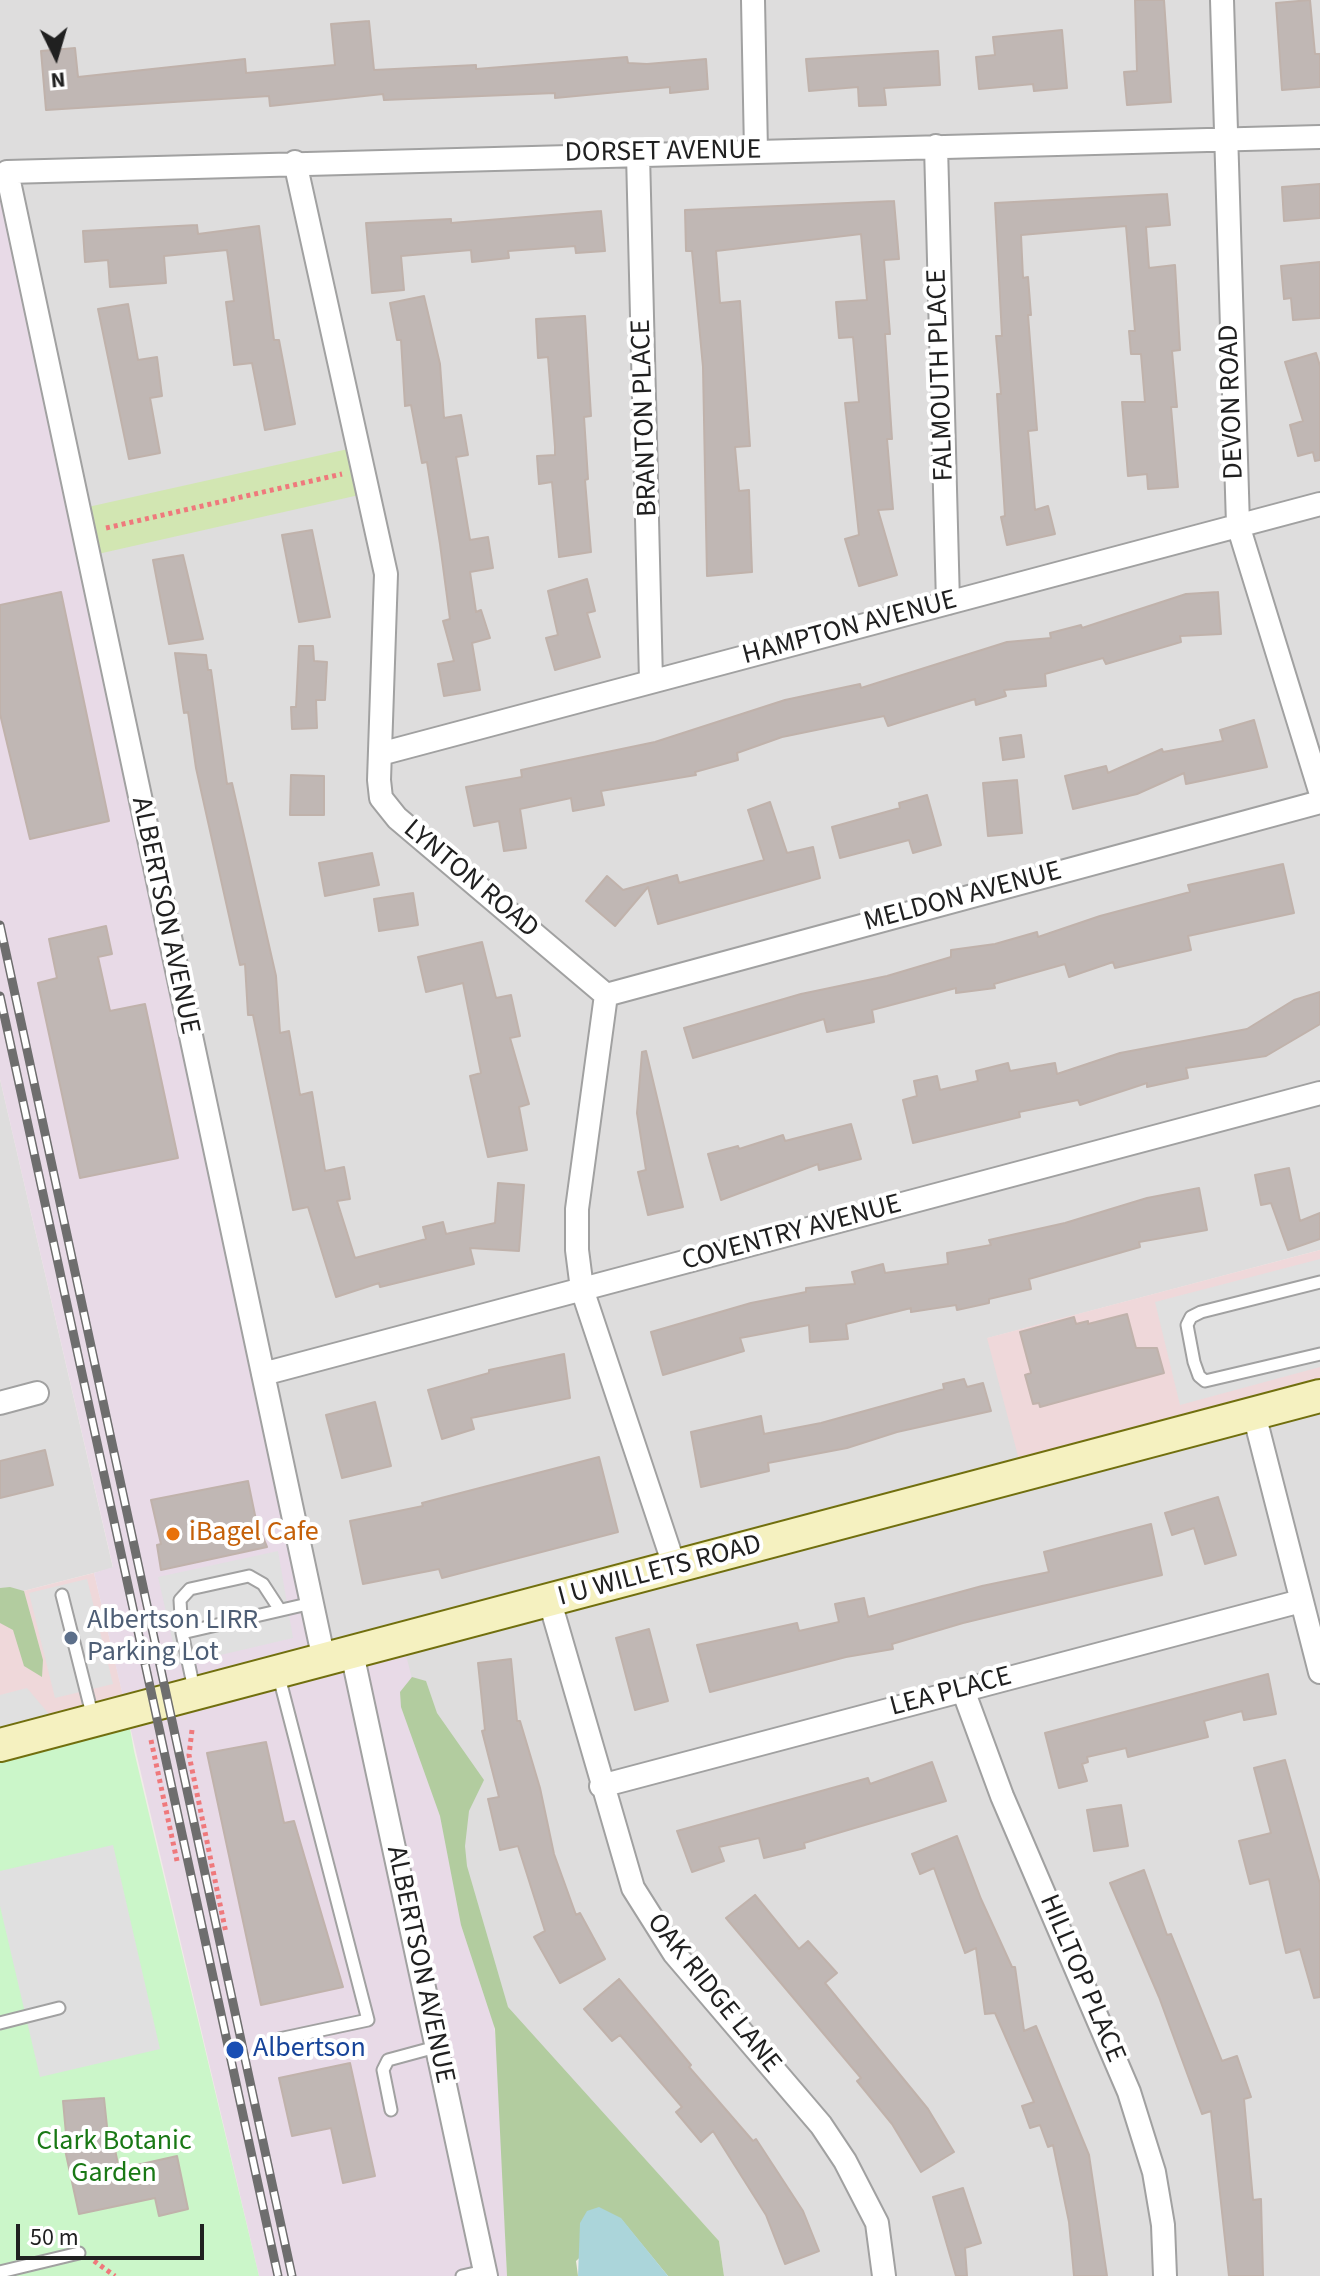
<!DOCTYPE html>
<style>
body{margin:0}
#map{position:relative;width:1320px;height:2276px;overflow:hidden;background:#f0ece7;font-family:"Source Sans 3",sans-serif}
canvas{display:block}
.north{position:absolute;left:16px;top:16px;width:80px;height:80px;-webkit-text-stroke:6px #fff;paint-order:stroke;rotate:175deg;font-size:22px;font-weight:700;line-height:32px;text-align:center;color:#202020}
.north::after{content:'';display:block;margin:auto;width:28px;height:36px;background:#202020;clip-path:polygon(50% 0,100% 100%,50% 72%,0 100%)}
.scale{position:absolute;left:16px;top:2224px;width:188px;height:36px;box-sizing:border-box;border:4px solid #202020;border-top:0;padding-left:10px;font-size:24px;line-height:28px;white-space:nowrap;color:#202020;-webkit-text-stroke:6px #fff;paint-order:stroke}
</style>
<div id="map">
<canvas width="1320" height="2276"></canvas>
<div class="north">N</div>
<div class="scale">50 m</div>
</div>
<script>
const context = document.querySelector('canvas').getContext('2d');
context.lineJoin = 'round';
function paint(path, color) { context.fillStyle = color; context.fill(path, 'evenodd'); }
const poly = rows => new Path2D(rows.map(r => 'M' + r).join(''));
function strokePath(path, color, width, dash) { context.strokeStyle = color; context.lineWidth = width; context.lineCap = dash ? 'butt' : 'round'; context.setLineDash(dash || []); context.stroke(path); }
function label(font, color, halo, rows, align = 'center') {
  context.font = font + ' "Source Sans 3",sans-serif'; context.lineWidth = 8; context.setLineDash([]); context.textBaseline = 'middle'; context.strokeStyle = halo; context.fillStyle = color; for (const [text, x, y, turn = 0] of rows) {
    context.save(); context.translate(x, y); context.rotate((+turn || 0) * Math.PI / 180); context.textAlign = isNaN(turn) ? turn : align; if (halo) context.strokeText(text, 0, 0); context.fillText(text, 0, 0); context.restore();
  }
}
const residential = poly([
 [0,0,1320,0,1320,1250,988,1338,1320,1396,1320,2276,724,2276,719,2241,491,1993,324,1660,0,170],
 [0,1079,113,1568,0,1597]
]);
const commercial = poly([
 [1320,1250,1320,1396,1023,1475,987,1338],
 [94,1573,127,1712,0,1745,0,1597]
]);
const industrial = poly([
 [0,170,324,1660,402,1639,491,1993,499,2074,507,2276,259,2276,94,1573,113,1567,0,1079]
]);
const grass = poly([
 [357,447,368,493,89,556,79,509]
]);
const forest = poly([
 [10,1587,24,1591,43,1660,42,1677,24,1666,13,1630,0,1623,0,1588],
 [412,1677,426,1681,437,1713,484,1780,469,1811,465,1846,467,1866,508,2007,719,2241,724,2276,668,2276,621,2219,576,2261,578,2276,507,2276,495,2029,461,1925,440,1816,401,1707,400,1692]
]);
const park = poly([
 [127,1712,134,1751,259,2276,0,2276,0,1746]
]);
const parking = poly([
 [1320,1259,1320,1367,1180,1405,1155,1302],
 [278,1551,293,1638,178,1665,158,1577],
 [87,1579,113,1684,55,1698,29,1593],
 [27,1688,54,1720,0,1734,0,1695],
 [113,1845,160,2049,40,2077,0,1906,0,1871]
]);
const water = poly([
 [599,2207,621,2218,668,2276,578,2276,580,2223,587,2211]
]);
const building = poly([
 [1135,0,1164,0,1171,102,1127,105,1124,72,1137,71,1135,0],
 [1310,0,1315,54,1320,54,1320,87,1282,90,1276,3,1310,0],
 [369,21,374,70,476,65,476,69,627,57,628,63,647,64,706,59,708,89,670,93,670,87,555,98,555,93,384,100,383,94,270,106,269,96,46,110,41,51,75,48,78,77,245,59,246,73,335,65,331,24,369,21],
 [1062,30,1067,88,1034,91,1033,84,979,89,976,57,995,55,993,37,1062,30],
 [938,51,940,85,884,88,886,105,859,106,858,87,809,91,806,59,938,51],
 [1320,184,1320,218,1284,221,1282,187,1320,184],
 [1167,194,1170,225,1146,227,1149,268,1175,265,1180,350,1172,351,1177,407,1171,407,1178,487,1148,489,1147,474,1128,476,1122,402,1145,402,1141,354,1131,354,1129,331,1135,331,1126,226,1021,235,1023,278,1028,277,1031,315,1028,315,1037,430,1028,431,1035,510,1048,506,1055,534,1007,545,1001,517,1005,516,997,394,1001,394,996,336,1002,336,995,203,1167,194],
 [894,201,899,259,884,260,890,334,885,334,892,439,887,439,893,509,878,510,897,575,859,586,845,539,859,535,845,403,859,402,853,337,839,338,836,302,867,300,861,234,716,251,720,303,740,301,750,446,735,447,739,491,749,490,752,572,707,576,703,367,692,251,686,251,685,210,894,201],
 [601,211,605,251,576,253,575,246,508,251,509,258,472,262,471,250,401,256,404,290,372,293,366,223,451,219,451,223,601,211],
 [197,225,198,234,259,226,274,340,279,340,295,424,265,430,252,363,234,365,226,302,234,301,227,250,164,256,166,283,110,287,108,260,85,262,83,231,197,225],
 [1320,262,1320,318,1293,320,1291,298,1284,299,1281,266,1320,262],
 [424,296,440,364,444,418,461,415,468,455,456,457,470,540,488,537,493,568,470,572,476,612,481,610,490,638,472,643,480,690,444,696,438,664,454,661,443,621,450,619,440,544,427,462,422,463,411,405,405,406,401,340,397,340,390,303,424,296],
 [128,304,138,360,157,357,162,396,150,398,160,453,129,459,98,309,128,304],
 [585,316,591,416,584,417,588,479,585,480,591,552,559,557,552,482,539,484,537,456,555,455,555,447,548,357,538,358,536,319,585,316],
 [1316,353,1320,366,1320,460,1315,461,1313,452,1298,456,1290,425,1303,421,1285,362,1316,353],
 [312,530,330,617,299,622,282,535,312,530],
 [183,555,203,639,169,644,153,560,183,555],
 [587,579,595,611,587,613,600,657,555,670,546,638,558,635,548,591,587,579],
 [61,592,109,821,30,839,0,714,0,605,61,592],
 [1218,592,1221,634,1180,636,1181,642,1106,664,1103,658,1045,674,1046,686,1004,690,1006,696,976,705,975,699,888,726,884,716,782,737,737,753,738,760,695,772,696,775,601,791,604,805,573,811,571,798,520,809,526,848,504,851,499,821,474,826,466,787,522,777,521,770,655,742,785,700,860,684,861,688,1007,642,1051,638,1050,633,1081,625,1082,628,1186,594,1218,592],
 [299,646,313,646,314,661,327,662,325,700,316,700,317,728,292,729,291,707,296,707,299,646],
 [175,653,206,655,208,670,211,670,227,784,232,783,276,976,280,1033,289,1031,300,1095,312,1092,325,1171,344,1167,350,1199,337,1201,355,1258,426,1239,423,1227,443,1222,446,1234,495,1223,498,1183,524,1185,519,1251,470,1248,474,1264,380,1287,379,1283,336,1297,308,1207,293,1210,253,1015,248,1015,245,964,240,965,196,768,188,712,184,713,175,653],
 [1254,720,1267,767,1186,784,1184,773,1137,794,1073,809,1065,776,1106,766,1108,773,1162,749,1163,752,1223,741,1220,730,1254,720],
 [1021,735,1024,757,1003,760,1000,738,1021,735],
 [291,775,324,776,324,815,290,815,291,775],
 [1017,780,1022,833,988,836,983,783,1017,780],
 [927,795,941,845,913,853,909,840,840,858,832,827,900,808,899,803,927,795],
 [770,802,787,853,813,847,820,878,658,924,648,887,615,926,586,901,607,876,623,890,677,875,679,883,764,860,748,810,770,802],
 [372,853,379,885,325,896,319,863,372,853],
 [1283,864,1294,913,1188,936,1191,950,1115,968,1113,962,1069,977,1065,964,994,984,995,988,956,993,956,988,872,1010,874,1022,827,1032,824,1019,693,1058,684,1028,801,994,887,976,951,957,951,950,995,944,1037,932,1038,937,1100,916,1190,892,1188,885,1283,864],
 [413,893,418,925,379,931,374,899,413,893],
 [106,926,112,954,98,957,110,1011,145,1004,178,1158,80,1178,38,983,57,978,49,939,106,926],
 [482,942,496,998,511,995,520,1036,510,1038,529,1104,519,1107,527,1150,488,1157,470,1076,481,1073,463,983,426,992,418,957,482,942],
 [1320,992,1320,1024,1266,1056,1186,1068,1188,1078,1147,1087,1147,1083,1080,1105,1078,1100,1019,1112,1020,1117,913,1143,903,1100,917,1096,914,1081,937,1076,940,1090,978,1081,976,1071,1008,1063,1010,1071,1055,1063,1057,1074,1120,1053,1247,1029,1294,1000,1320,992],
 [646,1051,683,1207,648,1215,638,1172,646,1170,637,1113,642,1052,646,1051],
 [851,1124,861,1159,819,1170,818,1164,721,1200,708,1154,738,1146,739,1149,783,1135,785,1141,851,1124],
 [1289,1168,1300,1221,1320,1213,1320,1239,1288,1250,1271,1203,1261,1205,1255,1175,1289,1168],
 [1199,1188,1207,1230,1139,1242,1140,1247,1029,1279,1031,1289,989,1299,989,1303,957,1310,956,1305,911,1312,911,1308,846,1324,848,1339,810,1342,809,1325,740,1338,744,1351,663,1375,651,1332,751,1303,806,1292,806,1288,855,1284,852,1272,883,1264,885,1273,948,1264,947,1253,991,1245,989,1240,1065,1223,1147,1198,1199,1188],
 [1127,1314,1136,1348,1157,1348,1164,1373,1040,1407,1039,1403,1033,1404,1025,1375,1031,1373,1020,1332,1074,1317,1076,1324,1088,1321,1088,1324,1127,1314],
 [564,1354,570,1398,471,1418,474,1429,442,1439,428,1390,489,1373,489,1370,564,1354],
 [964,1379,967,1387,983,1383,991,1411,897,1432,847,1448,768,1463,769,1471,701,1487,691,1432,761,1416,764,1434,821,1423,944,1389,943,1384,964,1379],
 [375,1402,391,1466,342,1478,326,1415,375,1402],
 [45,1450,53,1485,0,1498,0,1461,45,1450],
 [599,1457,618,1532,442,1578,439,1569,363,1584,350,1521,423,1506,422,1503,599,1457],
 [248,1481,256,1520,267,1547,161,1570,157,1545,161,1544,151,1500,248,1481],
 [1218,1497,1236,1555,1205,1564,1194,1528,1172,1535,1165,1513,1218,1497],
 [1151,1524,1162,1575,963,1623,892,1644,893,1649,846,1657,710,1692,697,1645,797,1623,799,1631,839,1622,835,1604,864,1598,868,1617,982,1586,1049,1572,1044,1552,1151,1524],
 [649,1629,668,1701,635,1710,616,1638,649,1629],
 [511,1659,517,1721,520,1721,540,1788,554,1854,576,1915,580,1913,605,1959,560,1983,534,1937,545,1931,518,1846,500,1850,488,1799,499,1797,482,1731,485,1730,478,1663,511,1659],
 [1268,1674,1276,1714,1244,1720,1242,1711,1204,1721,1208,1737,1128,1757,1126,1748,1087,1757,1088,1762,1082,1764,1087,1781,1059,1788,1045,1733,1268,1674],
 [266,1742,284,1823,294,1821,343,1987,261,2005,207,1753,266,1742],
 [1285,1760,1320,1884,1320,1997,1314,1998,1300,1949,1286,1953,1269,1879,1250,1884,1239,1841,1271,1833,1254,1768,1285,1760],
 [932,1762,946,1801,804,1843,805,1848,764,1858,759,1838,719,1847,724,1861,692,1872,677,1831,868,1778,870,1784,932,1762],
 [1121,1805,1128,1846,1094,1851,1087,1810,1121,1805],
 [957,1836,981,1899,1012,1967,1015,1967,1024,2031,1036,2026,1089,2155,1107,2276,1074,2276,1069,2222,1053,2145,1048,2147,1040,2125,1030,2128,1022,2106,1034,2102,995,2013,985,2014,976,1948,965,1953,934,1868,920,1874,912,1854,957,1836],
 [1144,1870,1167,1935,1171,1934,1222,2061,1237,2056,1251,2097,1244,2099,1253,2200,1261,2199,1263,2276,1229,2276,1211,2111,1202,2114,1159,1997,1110,1883,1144,1870],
 [755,1895,799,1949,808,1941,837,1973,825,1983,928,2109,954,2152,921,2172,892,2124,857,2081,861,2078,726,1918,755,1895],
 [619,1979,691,2065,689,2067,753,2141,756,2139,803,2211,819,2251,785,2264,766,2215,713,2131,701,2142,676,2112,682,2107,620,2035,612,2041,584,2009,619,1979],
 [350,2063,375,2176,343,2183,331,2128,292,2136,279,2078,350,2063],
 [104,2098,108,2136,112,2135,119,2169,177,2156,188,2209,159,2216,155,2198,79,2214,64,2145,67,2145,63,2101,104,2098],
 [963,2188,981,2243,965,2248,967,2276,956,2276,933,2197,963,2188]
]);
const path = poly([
 [106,528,342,474],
 [192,1730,189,1755,226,1933],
 [151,1740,177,1861],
 [94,2261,115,2276]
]);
const lane = poly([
 [1320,1282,1201,1312,1191,1317,1187,1325,1194,1362,1199,1376,1205,1381,1320,1354],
 [62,1595,93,1718],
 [182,1633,180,1600,190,1589,249,1576,263,1584,280,1610],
 [278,1673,368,2020,279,2039],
 [194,1689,182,1633,312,1603],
 [0,2023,59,2008],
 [391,2110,383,2070,388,2060,436,2047],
 [0,2272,79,2253],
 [462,2276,484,2271]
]);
const street = poly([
 [753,0,756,151],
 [1222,0,1238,525,1320,791],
 [936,146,948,603],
 [638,154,651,681],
 [295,162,386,574,379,780,381,798,397,818,606,995],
 [380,754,1320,504],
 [606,995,1320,802],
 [606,995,577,1209,577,1250,582,1289,675,1568],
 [263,1374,1320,1093],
 [0,1403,37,1393],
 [1254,1414,1320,1672],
 [550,1602,633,1888,674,1953,821,2125,845,2161,877,2223,884,2276],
 [352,1653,486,2276],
 [324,1660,7,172,1320,137],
 [963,1690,1002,1796,1129,2092,1154,2172,1163,2225,1165,2276],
 [601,1786,1301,1601]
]);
const secondary = poly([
 [0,1745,1320,1396]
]);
const rail = poly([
 [0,925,292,2276],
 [0,996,278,2276]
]);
const markers = [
 [173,1534,8,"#e8710a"],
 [71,1638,8,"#5c6f8a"],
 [235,2050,10,"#1a4fb4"]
];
const streetNames = [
 ["DORSET AVENUE",663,153,-1],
 ["FALMOUTH PLACE",942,375,-92],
 ["DEVON ROAD",1233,402,-92],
 ["BRANTON PLACE",646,418,-92],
 ["HAMPTON AVENUE",850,629,-15],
 ["LYNTON ROAD",470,880,40],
 ["MELDON AVENUE",963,898,-15],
 ["ALBERTSON AVENUE",164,916,78],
 ["COVENTRY AVENUE",792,1234,-15],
 ["I U WILLETS ROAD",660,1572,-15],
 ["LEA PLACE",951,1693,-15],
 ["ALBERTSON AVENUE",419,1965,78],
 ["HILLTOP PLACE",1081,1979,67],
 ["OAK RIDGE LANE",713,1994,51]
];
const foodNames = [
 ["iBagel Cafe",189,1534]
];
const serviceNames = [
 ["Albertson LIRR",87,1622],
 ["Parking Lot",87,1654]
];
const transitNames = [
 ["Albertson",253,2050]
];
const parkNames = [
 ["Clark Botanic",114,2143],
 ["Garden",114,2175]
];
paint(residential, '#dedddd');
paint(commercial, '#efd8da');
paint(industrial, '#e8dae7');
paint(grass, '#d2e6b2');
paint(forest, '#b2cc9f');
paint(park, '#cbf6c9');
paint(parking, '#e0e0e0');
paint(water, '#abd5da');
paint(building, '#c0b7b4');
strokePath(building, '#c0b2ab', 2);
strokePath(lane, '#a1a1a1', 15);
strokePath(street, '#a1a1a1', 26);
strokePath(secondary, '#716f0e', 36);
strokePath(path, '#ef797c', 5, [4, 4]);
strokePath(lane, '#fff', 11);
strokePath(street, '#fff', 22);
strokePath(secondary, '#f5f1c0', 32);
strokePath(rail, '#6e6e6e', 9);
strokePath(rail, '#fff', 6, [18]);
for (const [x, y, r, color] of markers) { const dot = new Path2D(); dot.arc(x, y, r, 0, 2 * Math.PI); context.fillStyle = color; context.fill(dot); strokePath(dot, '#fff', 3); }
label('28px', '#202020', '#fff', streetNames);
label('28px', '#c56008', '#fff', foodNames, 'left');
label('28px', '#4e5e75', '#fff', serviceNames, 'left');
label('28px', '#164399', '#fff', transitNames, 'left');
label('28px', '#197815', '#fff', parkNames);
</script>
